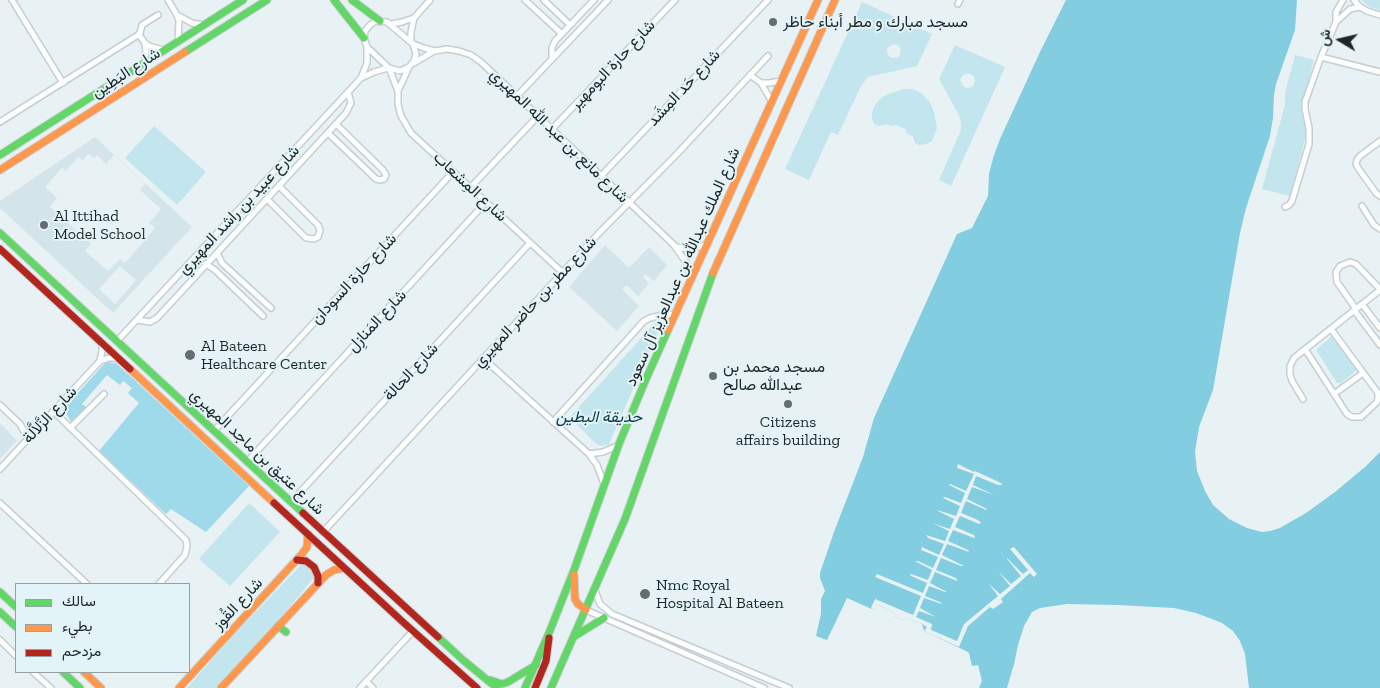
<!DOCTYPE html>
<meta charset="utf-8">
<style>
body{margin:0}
#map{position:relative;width:1380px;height:688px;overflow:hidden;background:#e8f1f4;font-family:"Zilla Slab",Vazirmatn,serif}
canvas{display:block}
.legend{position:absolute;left:15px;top:583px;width:175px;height:90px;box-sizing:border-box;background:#e3f4f9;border:1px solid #95a2a5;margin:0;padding:6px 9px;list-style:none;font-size:15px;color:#1f2627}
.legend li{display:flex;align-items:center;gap:10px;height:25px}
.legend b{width:25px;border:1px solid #95a2a5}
.north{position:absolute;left:1315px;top:15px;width:50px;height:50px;-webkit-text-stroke:4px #e3f4f9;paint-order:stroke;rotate:279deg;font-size:14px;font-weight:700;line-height:20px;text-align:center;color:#1f2627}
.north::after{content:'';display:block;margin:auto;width:18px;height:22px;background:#1f2627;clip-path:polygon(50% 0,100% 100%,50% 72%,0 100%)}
</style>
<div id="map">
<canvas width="1380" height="688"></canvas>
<ul class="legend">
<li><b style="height:6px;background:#63d668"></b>سالك</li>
<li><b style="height:6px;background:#ff974d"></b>بطيء</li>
<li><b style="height:6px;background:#b3261e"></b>مزدحم</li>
</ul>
<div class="north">ش</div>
</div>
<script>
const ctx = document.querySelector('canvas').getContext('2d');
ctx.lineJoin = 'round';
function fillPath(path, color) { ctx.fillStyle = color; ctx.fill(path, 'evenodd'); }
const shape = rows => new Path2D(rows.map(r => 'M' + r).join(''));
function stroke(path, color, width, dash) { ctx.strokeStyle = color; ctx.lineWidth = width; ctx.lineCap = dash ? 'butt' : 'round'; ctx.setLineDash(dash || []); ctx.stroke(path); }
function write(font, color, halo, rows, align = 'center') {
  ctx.font = font + ' "Zilla Slab",Vazirmatn,serif'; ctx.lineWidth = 4; ctx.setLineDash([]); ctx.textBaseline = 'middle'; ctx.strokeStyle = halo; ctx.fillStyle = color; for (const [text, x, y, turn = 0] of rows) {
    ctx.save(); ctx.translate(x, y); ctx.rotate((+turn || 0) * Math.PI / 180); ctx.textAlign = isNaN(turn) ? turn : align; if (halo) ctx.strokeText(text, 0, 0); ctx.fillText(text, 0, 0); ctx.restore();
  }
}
fillPath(shape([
 [95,137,192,227,113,313,0,208,0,201],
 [88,154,94,158,97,155,106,164,114,155,145,184,140,190,161,209,149,223,155,228,125,263,120,259,108,271,85,251,91,244,50,207,57,198,45,187,62,168,66,171,78,157,83,160],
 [120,266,136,280,115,304,99,289],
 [605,245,629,268,649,247,667,265,654,281,645,274,643,277,649,283,638,296,627,285,622,289,639,306,617,331,569,287],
 [0,423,17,441,0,459]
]), '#d3e5ea');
fillPath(shape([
 [1361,0,1380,0,1380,10,1370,7],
 [862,2,932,34,917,66,868,77,861,86,838,135,831,132,809,180,785,169],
 [893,44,899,46,901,50,899,57,894,58,890,57,887,53,887,48],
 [955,45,1005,67,951,186,939,180,961,130,961,123,959,115,939,79],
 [968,73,974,76,975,81,973,86,968,88,964,87,960,81,962,76],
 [1295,55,1314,60,1302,107,1307,131,1290,196,1262,189,1285,105,1285,93],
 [904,89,912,89,921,93,929,101,934,112,937,128,932,141,926,144,919,145,915,143,913,136,907,134,905,129,896,125,892,126,886,124,879,126,874,124,872,118,872,112,875,105,880,99,886,95],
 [154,126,206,172,177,205,125,158],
 [663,320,609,444,601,446,595,443,570,417,653,325],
 [1333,335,1359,368,1341,383,1337,383,1316,350],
 [249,503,280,532,230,586,199,559],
 [308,564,315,576,265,637,216,688,187,688,230,639,301,565]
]), '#c2e5ee');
fillPath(shape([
 [106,362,116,363,249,486,206,532,171,509,166,514,99,451,139,403,128,393,132,388,123,381,120,385,107,375,82,404,86,407,72,423,65,412,67,405]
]), '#9edae9');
fillPath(shape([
 [1066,0,1297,0,1295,30,1276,84,1274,95,1273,118,1270,136,1246,208,1240,233,1213,390,1199,427,1195,452,1197,471,1205,491,1213,505,1229,519,1247,528,1262,532,1270,531,1280,528,1306,513,1335,492,1365,467,1380,452,1380,688,1249,688,1245,654,1240,641,1233,631,1222,623,1212,619,1196,613,1174,608,1118,605,1067,604,1040,608,1032,612,1024,626,1018,645,1014,664,1007,688,979,688,982,681,978,665,972,666,969,653,966,651,924,631,922,624,906,618,905,621,894,616,895,613,876,604,874,610,847,598,827,640,816,636,821,614,821,599,825,591,820,578,820,573,834,532,863,457,874,418,957,234,972,228,988,196,989,174,994,155,1000,139,1040,52]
]), '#82cddf');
fillPath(shape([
 [958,464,974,472,975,471,1001,483,1002,485,998,485,976,476,973,485,994,495,972,487,967,499,987,509,986,510,966,501,961,513,978,520,981,523,979,524,960,516,955,527,974,535,975,537,974,538,953,530,948,541,968,550,969,552,947,544,942,555,964,566,961,566,941,558,936,570,956,578,957,581,935,572,930,583,947,592,945,592,929,586,925,596,940,602,942,604,924,598,920,608,936,617,919,611,916,617,932,624,931,630,957,641,964,624,998,596,989,584,1000,594,1010,586,998,571,1011,584,1021,576,1007,559,1007,558,1023,574,1028,570,1010,549,1014,547,1037,574,1034,577,1030,573,1001,599,1003,602,993,609,990,607,968,626,959,647,924,631,927,627,922,624,906,618,905,621,894,616,895,613,876,604,874,610,871,608,875,599,913,615,921,596,875,577,877,574,923,593,927,583,911,576,910,574,911,574,928,580,932,570,915,561,918,561,933,568,938,557,921,550,922,547,939,555,944,544,928,538,926,535,945,541,949,531,932,523,950,529,954,519,938,511,937,510,956,516,960,506,945,499,943,497,945,497,961,503,965,493,949,485,950,484,966,491,974,474,957,468]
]), '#e8f1f4');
const street = shape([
 [12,0,63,83],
 [168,0,177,15,179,21,178,41],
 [525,0,562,34],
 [544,0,570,25],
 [1354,0,1360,7,1367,11,1380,15],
 [958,4,960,0],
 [177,15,192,23,203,25],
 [376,21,387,22,413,44,416,54,414,61,409,67,400,71,389,68,367,47,364,38,365,31,370,25,376,21],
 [1336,22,1336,12,1343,0],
 [391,24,402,22,414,18,430,0],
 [139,35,145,43,149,46,163,50],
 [411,41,411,32,414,18],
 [413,44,424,48,435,51,447,49,459,51,471,55,481,62,673,244,686,262,692,279],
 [1321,57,1380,72],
 [552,59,552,48,555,41,594,0],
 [145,62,146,53,145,43],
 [414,63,434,51],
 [389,68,398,91,398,104,401,116,411,133,562,272],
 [750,75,761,83,772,102],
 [361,78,374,72,388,68],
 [761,83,769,83,781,81],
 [398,91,408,69],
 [517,96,608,0],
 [0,122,138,35,140,33,142,25,158,15],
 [552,129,675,0],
 [328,133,376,179,380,180,384,179,386,175,383,170,336,124],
 [1380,141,1360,156,1357,160,1356,164,1358,168,1376,193,1380,196],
 [601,176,768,0],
 [470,188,538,116],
 [267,199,306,238,314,239,318,237,320,230,318,225,279,186],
 [1362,206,1374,225,1380,229],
 [1285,207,1289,205,1292,201,1309,144,1309,128,1305,109,1305,102,1321,57,1336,22,1350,9,1360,7],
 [675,246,681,248,692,249,708,244],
 [217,253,222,263,271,308],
 [206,264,215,270,263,316],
 [1362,304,1380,328],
 [1356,309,1337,282,1336,272,1340,266,1350,262,1356,264,1380,289],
 [1354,310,1380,345],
 [137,320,150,322,157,318,346,113,351,103,348,92],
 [117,341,361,78,367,63,367,47],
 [1305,349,1347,414,1352,417,1361,417,1377,402,1378,398,1378,393,1331,329],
 [483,358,589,454,597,465,604,484],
 [100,361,109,358,118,358],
 [1334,394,1363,373],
 [1303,399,1292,381,1290,374,1290,366,1294,358,1380,290],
 [0,405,20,424,28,439],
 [53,411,186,540,187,546,185,555,159,584],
 [553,422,644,321,650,318,658,316,676,314],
 [70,428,104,394],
 [214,431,453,172],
 [589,454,603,452,619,445],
 [247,462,486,202],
 [0,469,100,361,102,351,102,343],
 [291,502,530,243],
 [0,503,87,584],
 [323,532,600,232,676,155,768,56],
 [595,591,600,604,612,614,789,688],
 [586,610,764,688],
 [0,640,16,656],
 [33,672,51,688],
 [366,681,373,688],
 [360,688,413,631]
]);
const fast = shape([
 [334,0,364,38],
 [352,0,380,21],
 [185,52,267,0],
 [0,155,243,0],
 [0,233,303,513],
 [0,592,16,607],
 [0,612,16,627],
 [278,626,286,632],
 [575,636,604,618],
 [438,637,463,660,497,688],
 [63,672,80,688],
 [490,680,502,684,508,682,536,665],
 [525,688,549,633,574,570,619,444,646,379,668,330],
 [551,688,625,519,713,273]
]);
const slow = shape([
 [0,170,185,52],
 [713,273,835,0],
 [668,330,818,0],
 [130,369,274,503],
 [574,575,575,599,578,604,586,610],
 [84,672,101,688],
 [179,688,302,554,307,547,308,534],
 [221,688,326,575,334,570,344,568]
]);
const jam = shape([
 [0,249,130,369],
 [274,503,404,623,477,688],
 [303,513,438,637],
 [297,560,306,561,314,567,318,576,318,583],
 [535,688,546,661,549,638]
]);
stroke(street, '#c7ced1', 8);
stroke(fast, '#c7ced1', 9);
stroke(slow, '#c7ced1', 9);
stroke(jam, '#c7ced1', 9);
stroke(street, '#fcfdfd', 5);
stroke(fast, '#63d668', 7);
stroke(slow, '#ff974d', 7);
stroke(jam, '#b3261e', 7);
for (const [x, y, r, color] of [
 [773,22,5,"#656d6f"],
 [44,225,5,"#656d6f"],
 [190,355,6,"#656d6f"],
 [713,376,5,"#656d6f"],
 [788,404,5,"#656d6f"],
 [645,594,6,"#656d6f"]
]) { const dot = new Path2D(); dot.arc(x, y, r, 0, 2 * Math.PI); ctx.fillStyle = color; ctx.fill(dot); stroke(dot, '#e3f4f9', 2); }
write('16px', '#1f2627', '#e3f4f9', [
 ["مسجد مبارك و مطر أبناء حاظر",783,22],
 ["Al Ittihad",54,216],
 ["Model School",54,234],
 ["Al Bateen",201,346],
 ["Healthcare Center",201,364],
 ["مسجد محمد بن",723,367],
 ["عبدالله صالح",723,385],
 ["Citizens",788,422,"center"],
 ["affairs building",788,440,"center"],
 ["Nmc Royal",656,585],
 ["Hospital Al Bateen",656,603]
], 'left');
write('16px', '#1f2627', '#e3f4f9', [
 ["شارع حارة البومهير",613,65,-47],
 ["شارع البَطِين",126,73,-33],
 ["شارع حَد المِشَد",684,88,-47],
 ["شارع مانع بن عبد الله المهيري",559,136,44],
 ["شارع المِشعاب",470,187,43],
 ["شارع عبيد بن راشد المهيري",239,210,-47],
 ["شارع الملك عبدالله بن عبدالعزيز آل سعود",683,267,-66],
 ["شارع حارة السودان",354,279,-47],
 ["شارع مطر بن حاضر المهيري",535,302,-47],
 ["شارع المَنازِل",377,321,-47],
 ["شارع الحالة",411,372,-47],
 ["شارع الزَّلاَّلة",50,415,-47],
 ["شارع عتيق بن ماجد المهيري",257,452,43],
 ["شارع القُوز",238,604,-47]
]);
write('italic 16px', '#0a3b45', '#e3f4f9', [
 ["حديقة البطين",599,417]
]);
</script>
